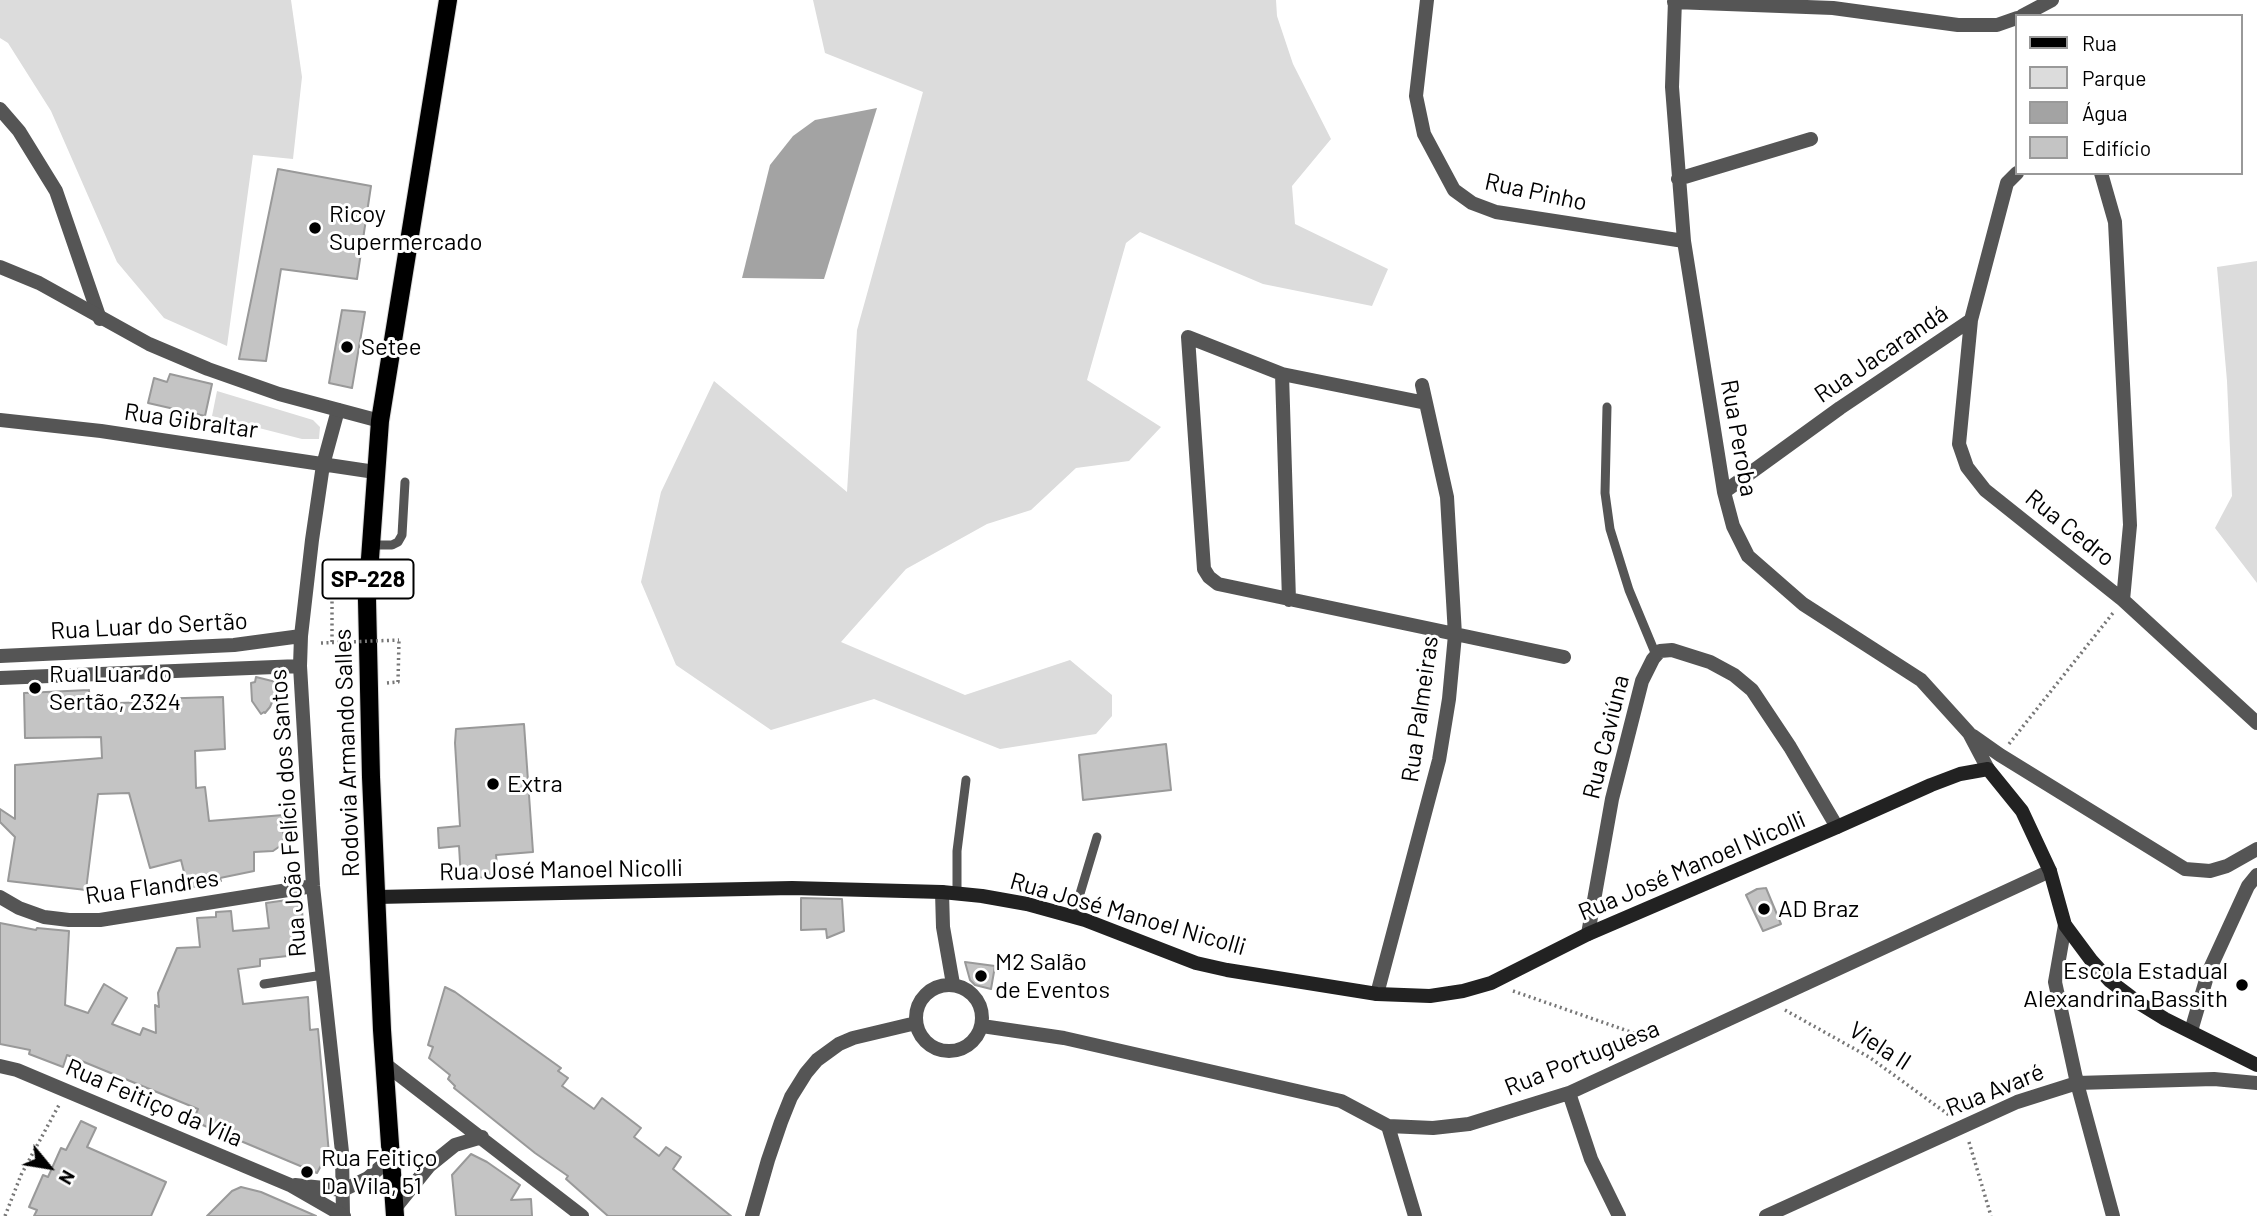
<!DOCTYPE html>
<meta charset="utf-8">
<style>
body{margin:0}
#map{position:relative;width:2257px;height:1216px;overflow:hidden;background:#fff;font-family:Barlow,sans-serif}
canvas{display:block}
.legend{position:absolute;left:2015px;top:14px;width:228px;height:161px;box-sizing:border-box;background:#fff;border:2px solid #999;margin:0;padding:9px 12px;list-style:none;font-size:21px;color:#000}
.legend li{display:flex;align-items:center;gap:14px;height:35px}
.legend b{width:35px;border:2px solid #999}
.north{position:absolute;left:14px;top:1132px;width:70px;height:70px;-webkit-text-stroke:5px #fff;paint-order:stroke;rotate:120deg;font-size:19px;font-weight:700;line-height:28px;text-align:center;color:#000}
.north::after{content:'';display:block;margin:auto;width:24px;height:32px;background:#000;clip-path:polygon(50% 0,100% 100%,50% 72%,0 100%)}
</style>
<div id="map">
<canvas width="2257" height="1216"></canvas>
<ul class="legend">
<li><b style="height:9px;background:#000"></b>Rua</li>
<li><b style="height:19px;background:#dcdcdc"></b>Parque</li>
<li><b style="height:19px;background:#a3a3a3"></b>Água</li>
<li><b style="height:19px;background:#c4c4c4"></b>Edifício</li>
</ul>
<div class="north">N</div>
</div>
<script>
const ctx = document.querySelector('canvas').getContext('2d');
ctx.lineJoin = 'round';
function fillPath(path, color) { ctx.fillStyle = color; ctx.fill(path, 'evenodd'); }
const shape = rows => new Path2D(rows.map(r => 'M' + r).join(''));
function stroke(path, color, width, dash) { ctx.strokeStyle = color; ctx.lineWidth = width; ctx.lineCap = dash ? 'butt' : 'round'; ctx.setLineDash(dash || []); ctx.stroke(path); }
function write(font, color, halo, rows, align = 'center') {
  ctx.font = font + ' Barlow,sans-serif'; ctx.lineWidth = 6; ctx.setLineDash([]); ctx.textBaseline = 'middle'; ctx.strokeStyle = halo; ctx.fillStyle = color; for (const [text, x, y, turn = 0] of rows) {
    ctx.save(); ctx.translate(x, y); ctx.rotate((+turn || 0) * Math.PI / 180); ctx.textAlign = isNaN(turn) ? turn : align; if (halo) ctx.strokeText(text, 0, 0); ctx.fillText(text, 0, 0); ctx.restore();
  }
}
fillPath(shape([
 [0,0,291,0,302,77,293,159,253,155,227,346,164,318,117,262,51,111,8,43,0,38],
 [813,0,1276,0,1277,16,1293,64,1331,139,1292,186,1295,224,1388,269,1372,306,1263,284,1140,232,1126,243,1087,380,1161,427,1129,461,1076,468,1031,510,987,524,906,569,841,642,965,695,1070,660,1112,695,1112,716,1096,734,1000,749,874,699,771,730,676,665,641,582,661,492,714,381,847,492,857,330,923,92,825,53],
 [2257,261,2257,583,2215,528,2232,496,2227,381,2217,267],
 [217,391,313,420,320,427,319,439,302,439,212,416]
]), '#dcdcdc');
fillPath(shape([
 [877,108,824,279,742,278,770,165,793,136,815,120]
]), '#a3a3a3');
const building = shape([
 [278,169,371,186,357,279,281,269,266,361,239,359,278,169],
 [342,310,365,312,352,388,329,383,342,310],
 [170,374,212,384,205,416,148,403,154,378,167,382,170,374],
 [256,677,280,683,270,707,265,713,264,712,261,714,252,701,251,683,255,682,256,677],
 [89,690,90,704,147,702,146,699,223,697,225,749,195,751,196,788,205,787,209,821,296,814,297,832,283,833,283,844,273,851,254,852,254,871,220,878,221,881,188,888,181,860,150,868,129,793,98,794,86,890,8,881,15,837,0,822,0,809,15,819,15,765,102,758,101,737,25,738,24,693,89,690],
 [524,724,533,852,496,855,498,876,461,879,459,846,439,848,438,828,460,826,455,743,456,729,524,724],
 [1166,744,1171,790,1083,800,1079,755,1166,744],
 [1766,888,1781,924,1763,931,1746,895,1757,889,1766,888],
 [301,898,304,935,296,936,297,955,260,959,260,966,238,969,243,1004,308,997,310,1030,318,1029,329,1154,325,1158,317,1173,193,1121,198,1109,67,1055,63,1067,29,1054,30,1050,0,1044,0,923,36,930,37,928,69,931,65,1005,88,1013,104,984,127,998,112,1024,140,1035,143,1028,156,1033,155,1005,159,1007,158,993,177,948,200,947,197,918,216,917,216,912,231,911,233,931,269,928,266,903,301,898],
 [801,898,842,899,844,931,827,938,826,929,801,930,801,898],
 [965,962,995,966,991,989,975,985,970,980,965,962],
 [445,987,455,992,561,1068,558,1071,568,1078,562,1086,594,1109,602,1098,641,1128,634,1137,659,1156,666,1147,681,1157,673,1169,731,1216,608,1216,566,1179,568,1176,535,1153,454,1088,455,1086,448,1079,450,1075,429,1058,433,1047,428,1045,445,987],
 [81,1121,96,1128,87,1147,166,1182,151,1216,34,1216,37,1210,29,1207,43,1175,48,1177,61,1148,66,1150,81,1121],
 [471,1154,487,1162,520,1185,511,1200,531,1199,532,1216,456,1216,452,1175,471,1154],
 [241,1187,261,1192,316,1216,207,1216,232,1191,241,1187]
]);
fillPath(building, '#c4c4c4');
stroke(building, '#999', 2);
const primary = shape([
 [395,1216,382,1030,371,777,367,600,380,421,448,0]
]);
stroke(primary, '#dbdbdb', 20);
stroke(shape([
 [332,642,332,591,351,590],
 [387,683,398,682,399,640],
 [2009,744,2113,613],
 [1513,991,1648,1038],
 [1785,1010,1869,1057,1949,1115],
 [1969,1142,1991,1216],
 [5,1216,21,1175,59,1105]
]), '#777', 3.5, [2, 3.5]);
stroke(shape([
 [1607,407,1605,493,1610,529,1629,590,1656,655],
 [370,545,392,545,398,542,402,535,405,482],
 [957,894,957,851,966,780],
 [1073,917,1097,837],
 [264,984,323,975]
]), '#555', 9);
stroke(shape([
 [1427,0,1416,96,1424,134,1454,190,1472,203,1496,212,1684,241],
 [1675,0,1672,87,1684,241,1724,492,1733,526,1748,556,1803,604,1921,680,1969,733,1988,769],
 [1674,2,1833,8,1958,25,1997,25,2017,18],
 [2022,16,2052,0],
 [0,109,19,131,56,191,100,319],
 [2101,173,2115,222,2130,525,2123,600],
 [1678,179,1811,139],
 [1971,320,1959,444,1967,467,1985,490,2123,600,2257,723],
 [1282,374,1289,600],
 [1426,403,1282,374,1188,337,1204,569,1209,577,1218,584,1564,657],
 [338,410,323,465,312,540,301,636,300,666,313,886,342,1152,343,1216],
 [0,420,101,431,375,472],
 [1724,492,1840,408,1971,320,2007,183,2017,173],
 [0,656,234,645,301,636],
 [0,678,300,666],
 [1973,736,2000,755,2185,869,2210,871,2227,866,2257,849],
 [942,892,943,927,953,984],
 [0,897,19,908,44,917,69,920,100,920,313,886],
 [2065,925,2055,982,2077,1083,2113,1216],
 [1588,934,1612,799,1642,681,1653,659,1660,651,1672,650,1710,662,1734,675,1752,690,1790,747,1837,827],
 '916 1018a33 33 0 1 1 66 0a33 33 0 1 1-66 0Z',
 [1377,994,1439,760,1449,699,1455,635,1447,497,1422,385],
 [982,1026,1064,1038,1341,1101,1388,1126,1433,1128,1469,1124,1569,1093,2050,871],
 [2191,1031,2208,973,2248,886,2257,875],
 [385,1064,582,1216],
 [1569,1093,1591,1159,1619,1216],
 [1388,1126,1415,1216],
 [395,1208,429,1166,455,1145,482,1137],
 [752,1216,768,1160,781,1122,791,1097,806,1073,817,1060,839,1044,853,1038,916,1023],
 [1766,1216,2017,1102,2077,1083,2214,1079,2257,1083]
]), '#555', 14);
stroke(shape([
 [0,267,39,283,149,344,208,369,279,394,380,421],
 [0,1066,17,1070,290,1185,344,1216],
 [295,1185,343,1190,368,1178,392,1157]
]), '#555', 14);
stroke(shape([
 [377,897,792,888,942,892,982,896,1027,904,1085,920,1196,963,1227,970,1377,994,1430,996,1463,991,1491,983,1588,934,1837,827,1931,785,1960,774,1988,769,2022,811,2050,871,2065,925,2091,960,2110,981,2139,1003,2165,1019,2257,1065]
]), '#222', 14);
stroke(primary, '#000', 18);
stroke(shape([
 [321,643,399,640]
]), '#777', 3.5, [2, 3.5]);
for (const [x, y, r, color] of [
 [315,228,7,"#000"],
 [347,347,7,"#000"],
 [35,688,7,"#000"],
 [493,784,7,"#000"],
 [1764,909,7,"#000"],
 [981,976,7,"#000"],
 [2242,985,7,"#000"],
 [307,1172,7,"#000"]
]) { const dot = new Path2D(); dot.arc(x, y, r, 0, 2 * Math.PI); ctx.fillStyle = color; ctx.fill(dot); stroke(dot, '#fff', 2.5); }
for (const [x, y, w] of [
 [368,579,91]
]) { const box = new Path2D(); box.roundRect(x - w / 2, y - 19.5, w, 39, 5); ctx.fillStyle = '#fff'; ctx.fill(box); stroke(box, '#000', 2); }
write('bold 23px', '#000', null, [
 ["SP-228",368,579]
]);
write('24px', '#000', '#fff', [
 ["Rua Pinho",1536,192,12],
 ["Rua Jacarandá",1881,354,-34],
 ["Rua Gibraltar",191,421,8],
 ["Rua Peroba",1739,438,80],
 ["Rua Cedro",2070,528,39],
 ["Rua Luar do Sertão",149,626,-3],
 ["Rua Palmeiras",1420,709,-82],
 ["Rua Caviúna",1606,737,-76],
 ["Rodovia Armando Salles",347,753,-92],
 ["Rua João Felício dos Santos",288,813,-94],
 ["Rua José Manoel Nicolli",1692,866,-23],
 ["Rua José Manoel Nicolli",561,870,-1],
 ["Rua Flandres",152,887,-8],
 ["Rua José Manoel Nicolli",1128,914,16],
 ["Viela II",1880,1046,33],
 ["Rua Portuguesa",1582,1058,-22],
 ["Rua Avaré",1995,1090,-22],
 ["Rua Feitiço da Vila",154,1103,23]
]);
write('24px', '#000', '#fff', [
 ["Ricoy",329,214],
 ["Supermercado",329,242],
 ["Setee",361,347],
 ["Rua Luar do",49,674],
 ["Sertão, 2324",49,702],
 ["Extra",507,784],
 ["AD Braz",1778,909],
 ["M2 Salão",995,962],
 ["de Eventos",995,990],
 ["Escola Estadual",2228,971,"right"],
 ["Alexandrina Bassith",2228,999,"right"],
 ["Rua Feitiço",321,1158],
 ["Da Vila, 51",321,1186]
], 'left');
</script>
